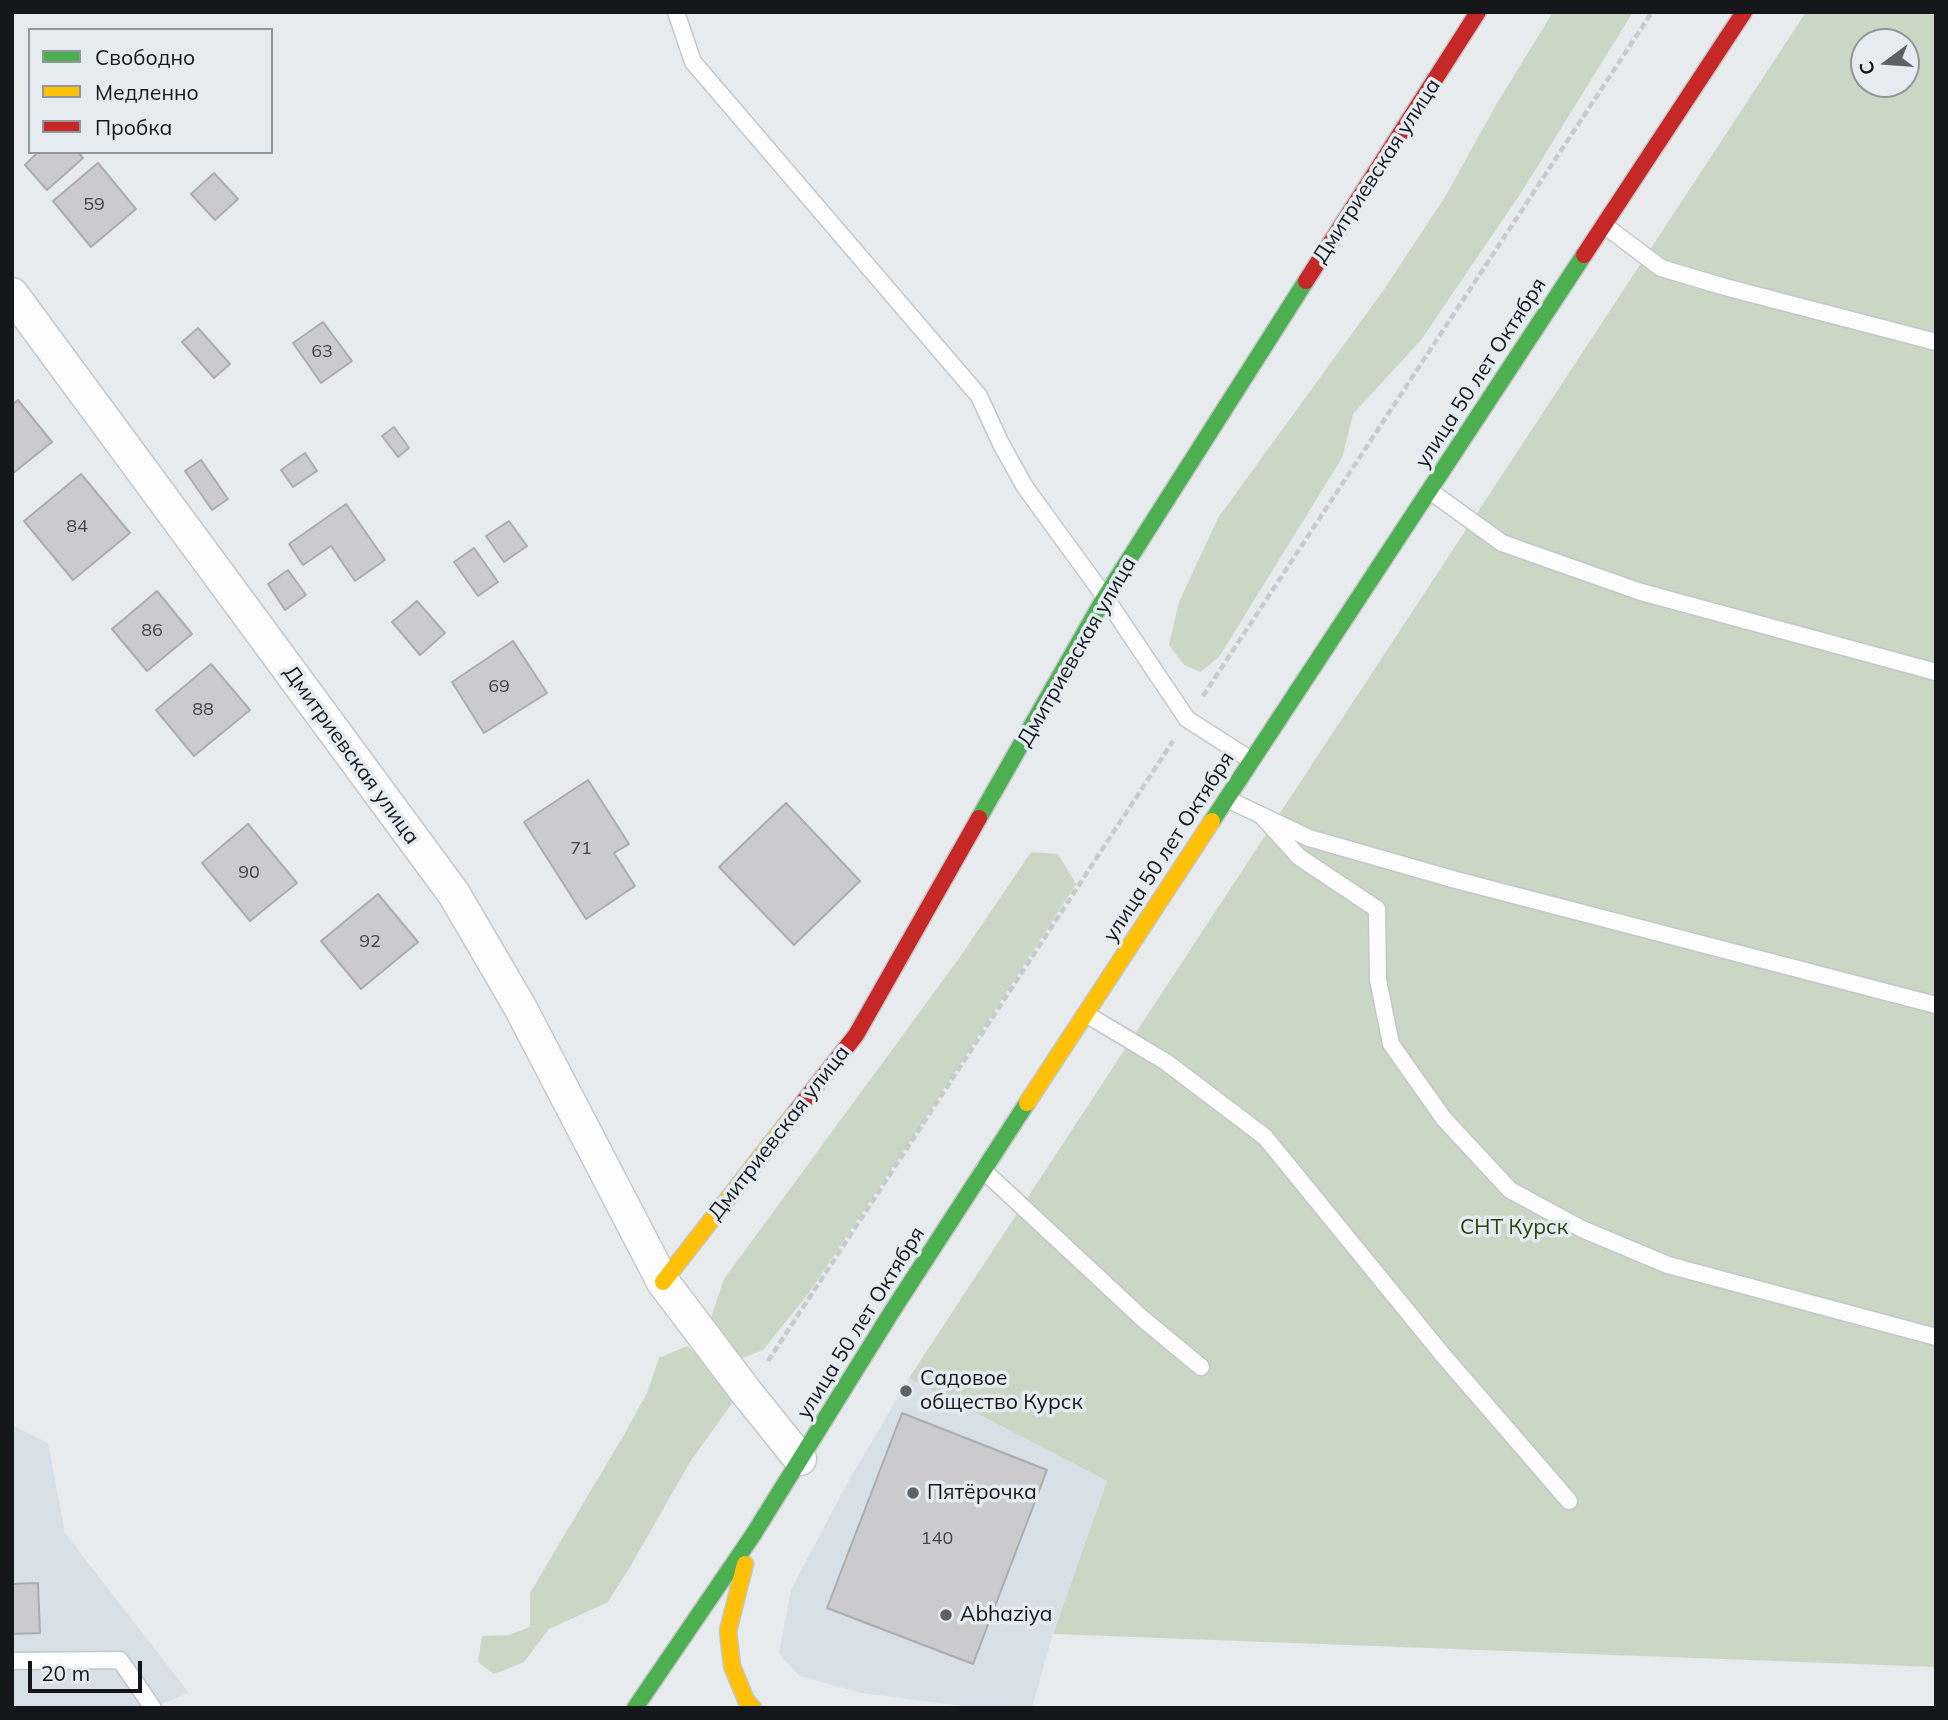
<!DOCTYPE html>
<meta charset="utf-8">
<style>
body{margin:0}
#map{position:relative;width:1948px;height:1720px;overflow:hidden;background:#e8ebee;font-family:Mulish,sans-serif}
canvas{display:block}
.frame{position:absolute;inset:0;border:14px solid #141619;pointer-events:none}
.legend{position:absolute;left:28px;top:28px;width:245px;height:126px;box-sizing:border-box;background:#e4ecf2;border:2px solid #91969b;margin:0;padding:9px 12px;list-style:none;font-size:21px;color:#141619}
.legend li{display:flex;align-items:center;gap:14px;height:35px}
.legend b{width:35px;border:2px solid #91969b}
.north{position:absolute;left:1850px;top:28px;width:70px;height:70px;box-sizing:border-box;background:#e4ecf2;border:2px solid #91969b;border-radius:50%;rotate:254deg;font-size:19px;font-weight:700;line-height:28px;text-align:center;color:#141619}
.north::after{content:'';display:block;margin:auto;width:24px;height:32px;background:#5e6164;clip-path:polygon(50% 0,100% 100%,50% 72%,0 100%)}
.scale{position:absolute;left:28px;top:1661px;width:114px;height:32px;box-sizing:border-box;border:4px solid #141619;border-top:0;padding-left:9px;font-size:21px;line-height:24px;white-space:nowrap;color:#141619;-webkit-text-stroke:5px #e4ecf2;paint-order:stroke}
</style>
<div id="map">
<canvas width="1948" height="1720"></canvas>
<div class="frame"></div>
<ul class="legend">
<li><b style="height:9px;background:#4caf50"></b>Свободно</li>
<li><b style="height:9px;background:#ffc107"></b>Медленно</li>
<li><b style="height:9px;background:#c62828"></b>Пробка</li>
</ul>
<div class="north">С</div>
<div class="scale">20 m</div>
</div>
<script>
const ctx = document.querySelector('canvas').getContext('2d');
ctx.lineJoin = 'round';
function fillPath(path, color) { ctx.fillStyle = color; ctx.fill(path, 'evenodd'); }
const shape = rows => new Path2D(rows.map(r => 'M' + r).join(''));
function stroke(path, color, width, dash) { ctx.strokeStyle = color; ctx.lineWidth = width; ctx.lineCap = dash ? 'butt' : 'round'; ctx.setLineDash(dash || []); ctx.stroke(path); }
function write(font, color, halo, rows, align = 'center') {
  ctx.font = font + ' Mulish,sans-serif'; ctx.lineWidth = 7; ctx.setLineDash([]); ctx.textBaseline = 'middle'; ctx.strokeStyle = halo; ctx.fillStyle = color; for (const [text, x, y, turn = 0] of rows) {
    ctx.save(); ctx.translate(x, y); ctx.rotate((+turn || 0) * Math.PI / 180); ctx.textAlign = isNaN(turn) ? turn : align; if (halo) ctx.strokeText(text, 0, 0); ctx.fillText(text, 0, 0); ctx.restore();
  }
}
fillPath(shape([
 [909,1378,1107,1481,1053,1633,1032,1708,978,1708,862,1693,799,1676,779,1653,791,1590,844,1489],
 [12,1425,48,1443,65,1533,189,1693,150,1708,12,1708]
]), '#d7e0e7');
fillPath(shape([
 [1553,12,1633,12,1521,193,1421,340,1353,414,1342,458,1219,657,1200,672,1184,665,1169,645,1179,602,1218,518,1385,288,1445,197,1496,105],
 [1806,12,1936,12,1936,1667,1053,1634,1107,1481,909,1378],
 [1864,42,1906,42,1906,84,1864,84],
 [1031,852,1058,854,1076,884,923,1122,808,1294,763,1350,740,1359,710,1320,724,1279,960,957],
 [687,1346,716,1372,733,1402,690,1462,630,1567,608,1602,549,1629,524,1662,494,1674,478,1662,482,1636,509,1635,530,1627,530,1593,625,1433,647,1393,659,1358]
]), '#cad7c5');
const building = shape([
 [38,152,78,152,83,158,47,190,25,165,38,152],
 [98,163,136,209,91,247,53,201,98,163],
 [214,173,238,199,215,220,191,194,214,173],
 [323,322,352,361,321,383,293,343,323,322],
 [198,328,230,364,214,378,182,342,198,328],
 [18,400,52,442,12,474,12,405,18,400],
 [394,427,409,448,398,457,382,436,394,427],
 [305,453,317,471,293,487,281,470,305,453],
 [201,460,228,499,212,510,185,471,201,460],
 [81,474,130,533,73,580,24,521,81,474],
 [346,504,385,560,355,581,331,546,303,565,289,544,346,504],
 [509,521,527,546,504,562,486,536,509,521],
 [474,548,498,582,478,596,454,562,474,548],
 [288,570,306,595,285,610,268,584,288,570],
 [157,591,192,634,147,671,112,629,157,591],
 [417,601,445,633,420,655,392,622,417,601],
 [513,641,547,693,484,733,452,682,513,641],
 [211,664,250,710,194,756,156,710,211,664],
 [588,780,629,844,614,853,635,886,586,919,524,822,588,780],
 [786,803,860,881,794,945,719,867,786,803],
 [248,824,297,883,250,921,202,863,248,824],
 [378,894,418,942,361,989,321,941,378,894],
 [902,1413,1047,1470,973,1664,827,1608,902,1413],
 [38,1583,40,1633,12,1634,12,1584,38,1583]
]);
fillPath(building, '#cbcbcd');
stroke(building, '#acacae', 2);
const lane = shape([
 [676,12,693,62,979,396,1001,444,1025,487,1105,597,1187,719,1251,760],
 [1604,225,1661,268,1725,287,1936,342],
 [1430,491,1502,543,1641,592,1936,672],
 [1227,799,1309,838,1456,880,1936,1005],
 [1261,815,1299,857,1377,909,1378,980,1391,1044,1444,1119,1510,1190,1582,1229,1668,1265,1936,1337],
 [1086,1014,1166,1062,1265,1137,1442,1354,1569,1501],
 [983,1170,1143,1319,1201,1367],
 [12,1661,120,1660,153,1708]
]);
const street = shape([
 [12,294,454,894,520,1007,663,1282,747,1393,800,1459]
]);
const fast = shape([
 [979,818,1105,597,1306,281],
 [1212,821,1584,255],
 [635,1708,753,1535,891,1313,1027,1103]
]);
const slow = shape([
 [1027,1103,1212,821],
 [663,1282,794,1114],
 [745,1564,728,1631,732,1666,746,1700,753,1708]
]);
const jam = shape([
 [1584,255,1744,12],
 [1306,281,1478,12],
 [794,1114,856,1035,979,818]
]);
stroke(lane, '#c4c6c8', 19);
stroke(street, '#c4c6c8', 35);
stroke(fast, '#c4c6c8', 19);
stroke(slow, '#c4c6c8', 19);
stroke(jam, '#c4c6c8', 19);
stroke(shape([
 [1203,696,1652,12],
 [768,1361,1173,741]
]), '#c8cacb', 4.5, [7, 3.5]);
stroke(lane, '#fcfcfc', 16);
stroke(street, '#fcfcfc', 32);
stroke(fast, '#4caf50', 16);
stroke(slow, '#ffc107', 16);
stroke(jam, '#c62828', 16);
for (const [x, y, r, color] of [
 [906,1391,7,"#5e6164"],
 [913,1493,7,"#5e6164"],
 [946,1615,7,"#5e6164"]
]) { const dot = new Path2D(); dot.arc(x, y, r, 0, 2 * Math.PI); ctx.fillStyle = color; ctx.fill(dot); stroke(dot, '#e4ecf2', 2.5); }
write('18px', '#424346', null, [
 ["59",94,205],
 ["63",322,352],
 ["84",77,527],
 ["86",152,631],
 ["69",499,687],
 ["88",203,710],
 ["71",581,849],
 ["90",249,873],
 ["92",370,942],
 ["140",937,1539]
]);
write('21px', '#141619', '#e4ecf2', [
 ["Дмитриевская улица",1377,171,-57],
 ["улица 50 лет Октября",1481,373,-57],
 ["Дмитриевская улица",1077,652,-60],
 ["Дмитриевская улица",351,755,54],
 ["улица 50 лет Октября",1169,847,-57],
 ["Дмитриевская улица",779,1133,-52],
 ["улица 50 лет Октября",861,1323,-58]
]);
write('21px', '#264407', '#e4ecf2', [
 ["СНТ Курск",1514,1228]
]);
write('21px', '#141619', '#e4ecf2', [
 ["Садовое",920,1379],
 ["общество Курск",920,1403],
 ["Пятёрочка",927,1493],
 ["Abhaziya",960,1615]
], 'left');
</script>
